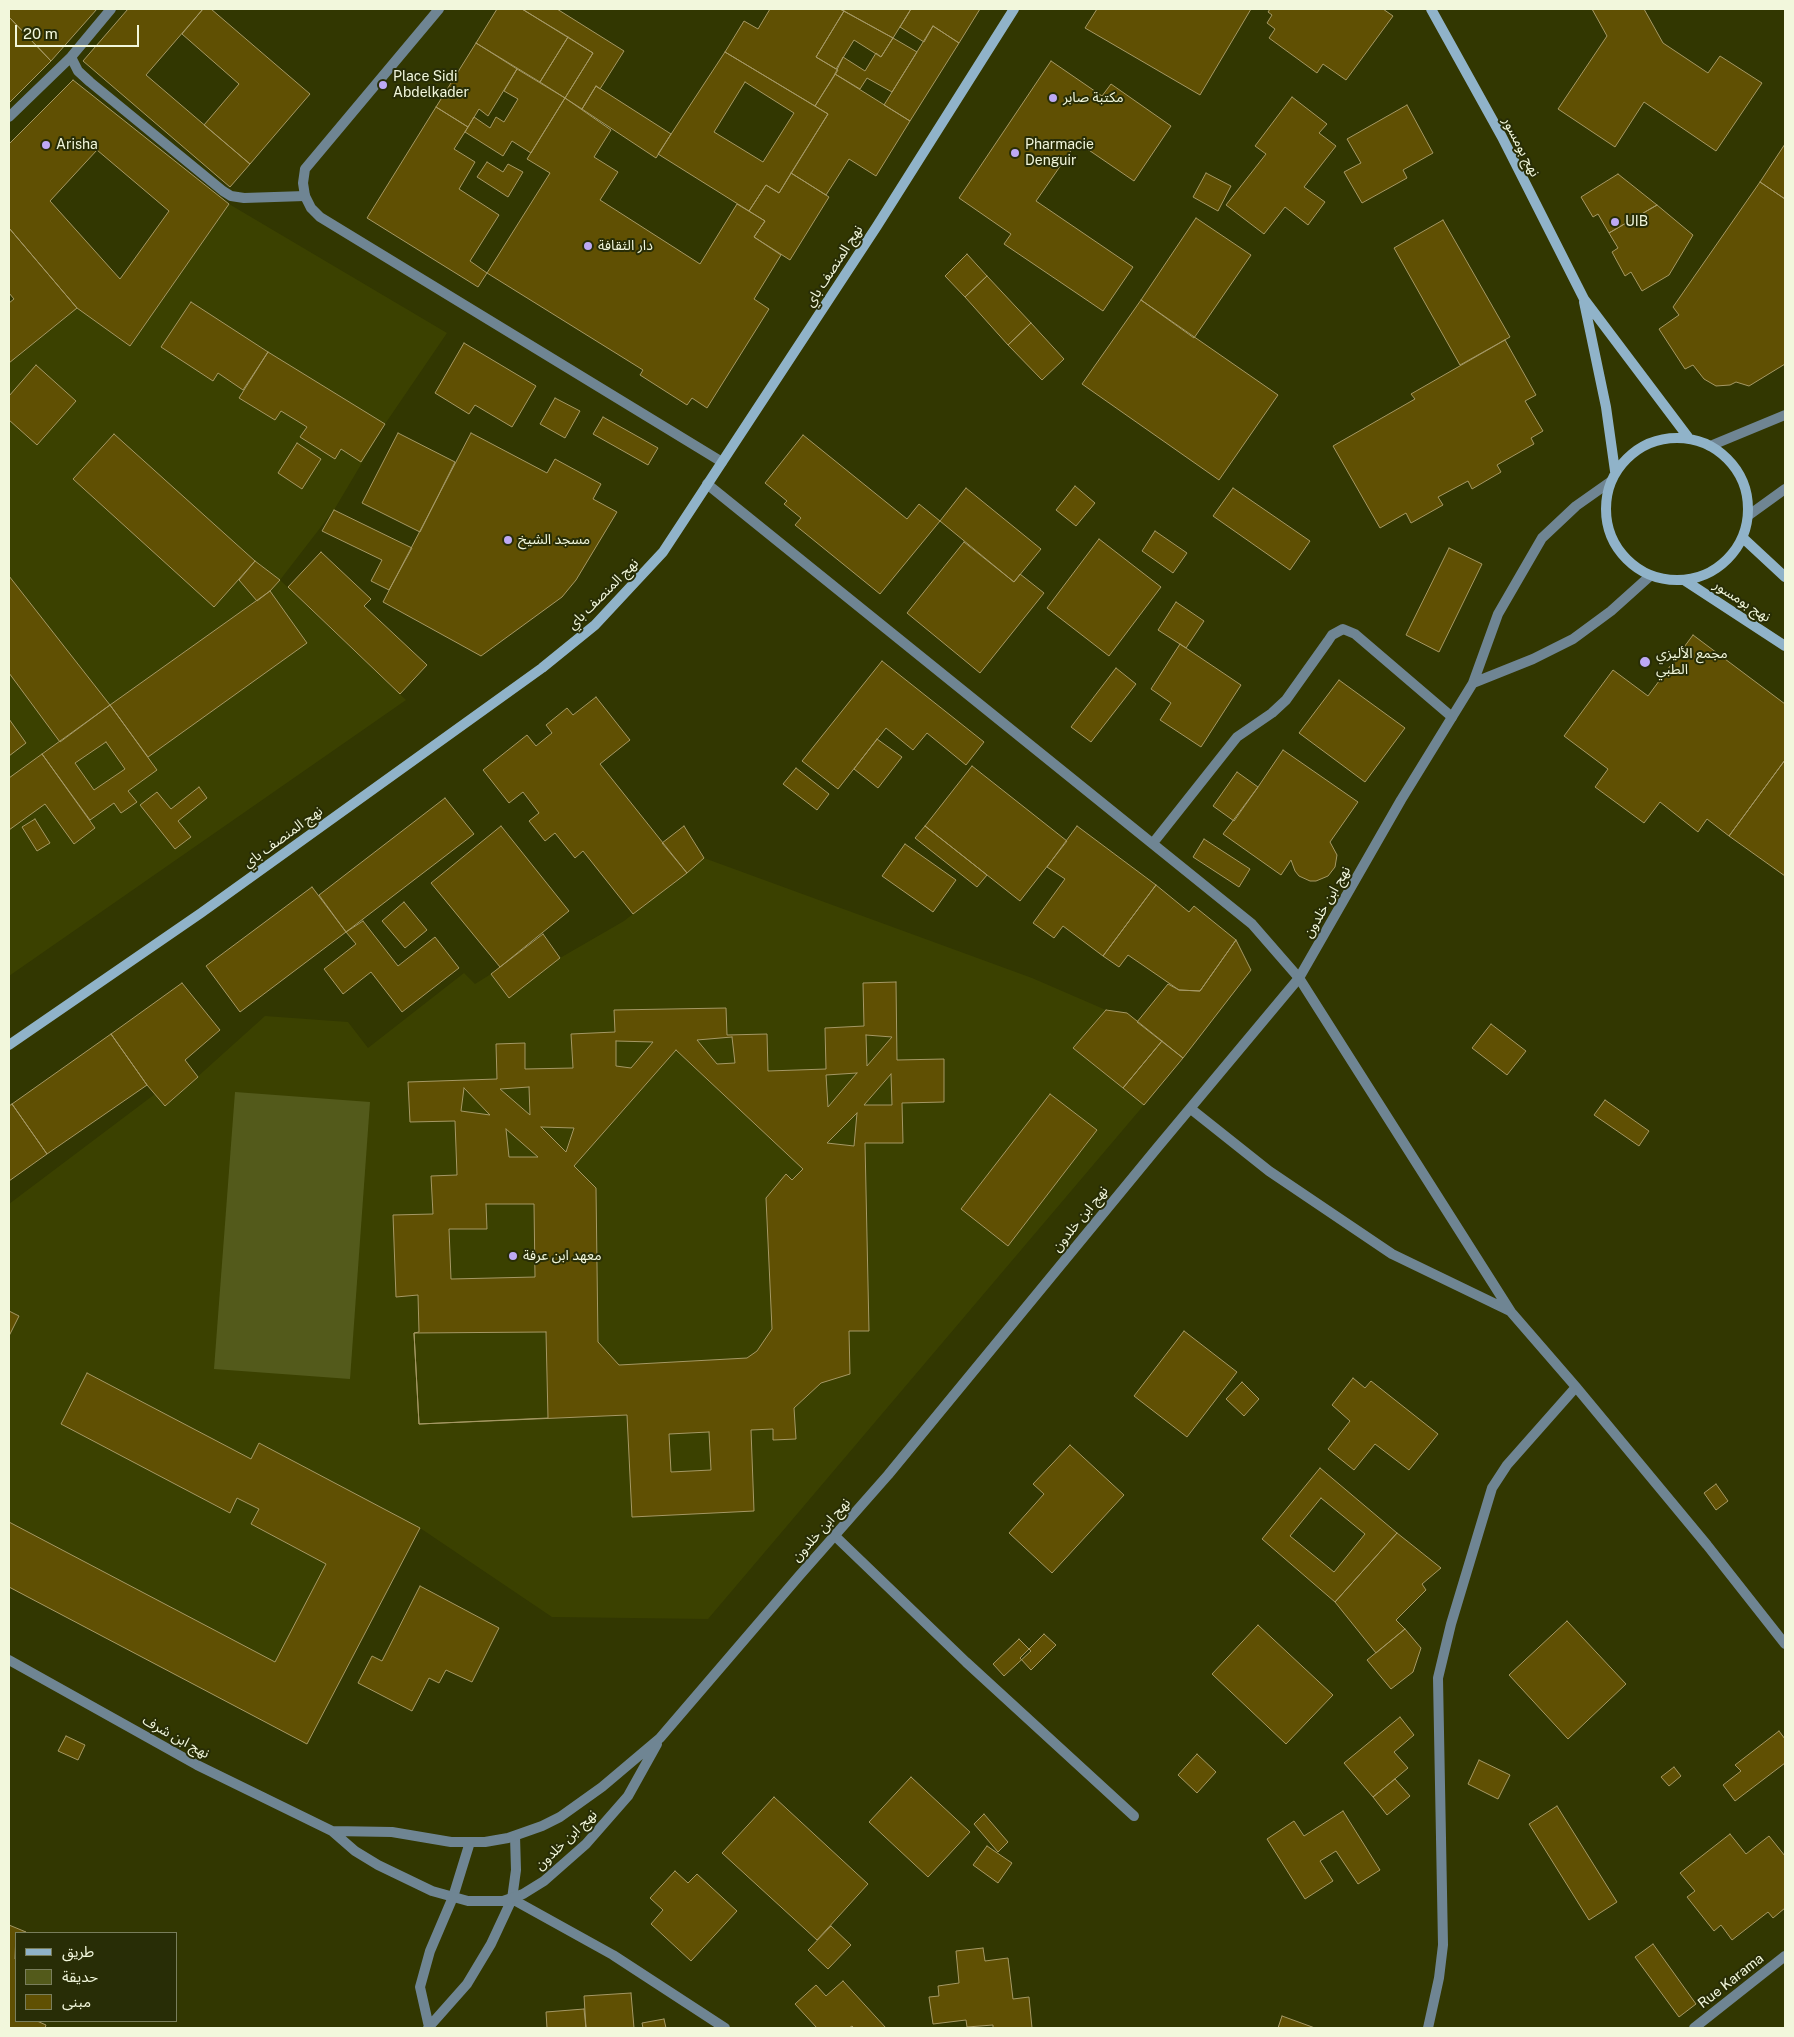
<!DOCTYPE html>
<meta charset="utf-8">
<style>
body{margin:0}
#map{position:relative;width:1794px;height:2037px;overflow:hidden;background:#323701;font-family:"Public Sans","Noto Sans Arabic",sans-serif}
canvas{display:block}
.frame{position:absolute;inset:0;border:10px solid #f2f7dc;pointer-events:none}
.legend{position:absolute;left:15px;top:1932px;width:162px;height:90px;box-sizing:border-box;background:#282d06;border:1px solid #797e5c;margin:0;padding:6px 9px;list-style:none;font-size:15px;color:#f2f7dc}
.legend li{display:flex;align-items:center;gap:10px;height:25px}
.legend b{width:25px;border:1px solid #797e5c}
.scale{position:absolute;left:15px;top:25px;width:124px;height:22px;box-sizing:border-box;border:2px solid #f2f7dc;border-top:0;padding-left:6px;font-size:15px;line-height:18px;white-space:nowrap;color:#f2f7dc;-webkit-text-stroke:4px #282d06;paint-order:stroke}
</style>
<div id="map">
<canvas width="1794" height="2037"></canvas>
<div class="frame"></div>
<ul class="legend">
<li><b style="height:6px;background:#90b3c9"></b>طريق</li>
<li><b style="height:14px;background:#535a1b"></b>حديقة</li>
<li><b style="height:14px;background:#605003"></b>مبنى</li>
</ul>
<div class="scale">20 m</div>
</div>
<script>
const ctx = document.querySelector('canvas').getContext('2d');
ctx.lineJoin = 'round';
function fillPath(path, color) { ctx.fillStyle = color; ctx.fill(path, 'evenodd'); }
const shape = rows => new Path2D(rows.map(r => 'M' + r).join(''));
function stroke(path, color, width, dash) { ctx.strokeStyle = color; ctx.lineWidth = width; ctx.lineCap = dash ? 'butt' : 'round'; ctx.setLineDash(dash || []); ctx.stroke(path); }
function write(font, color, halo, rows, align = 'center') {
  ctx.font = font + ' "Public Sans","Noto Sans Arabic",sans-serif'; ctx.lineWidth = 4; ctx.setLineDash([]); ctx.textBaseline = 'middle'; ctx.strokeStyle = halo; ctx.fillStyle = color; for (const [text, x, y, turn = 0] of rows) {
    ctx.save(); ctx.translate(x, y); ctx.rotate((+turn || 0) * Math.PI / 180); ctx.textAlign = isNaN(turn) ? turn : align; if (halo) ctx.strokeText(text, 0, 0); ctx.fillText(text, 0, 0); ctx.restore();
  }
}
fillPath(shape([
 [229,204,447,333,385,424,334,510,280,580,406,700,9,976,9,363,77,308,130,346],
 [704,858,1032,978,1106,1010,1073,1048,1144,1105,708,1619,552,1617,420,1528,307,1744,9,1587,9,1204,155,1094,165,1106,265,1016,348,1022,368,1048,464,973,475,984,491,974,508,997,560,958,624,921]
]), '#3b4100');
fillPath(shape([
 [235,1092,370,1102,350,1379,214,1369]
]), '#535a1b');
const building = shape([
 [9,9,97,9,51,61,9,17,9,9],
 [128,9,203,9,146,75,250,164,230,187,83,61,128,9],
 [203,9,211,9,310,94,250,164,204,125,239,84,182,34,203,9],
 [497,9,522,9,568,37,540,82,476,43,497,9],
 [522,9,557,9,624,51,600,89,596,86,582,109,565,98,593,53,522,9],
 [770,9,840,9,844,11,816,57,838,70,815,106,725,52,744,21,758,29,770,9],
 [840,9,911,9,893,38,840,9],
 [911,9,980,9,959,43,933,26,924,42,900,27,911,9],
 [1097,9,1251,9,1200,95,1085,28,1097,9],
 [1270,9,1383,9,1393,16,1346,80,1323,64,1317,73,1269,38,1275,29,1267,23,1272,15,1268,12,1270,9],
 [1592,9,1644,9,1663,43,1708,73,1720,56,1762,83,1716,151,1644,102,1615,147,1558,109,1607,36,1592,9],
 [844,11,893,38,881,57,854,40,836,69,816,57,844,11],
 [9,17,51,61,9,103,9,17],
 [933,26,959,43,910,121,884,105,933,26],
 [568,37,593,53,565,98,540,82,568,37],
 [893,38,917,52,892,92,867,78,860,89,835,74,843,57,865,71,876,53,881,57,893,38],
 [476,43,517,69,488,116,479,109,468,127,436,107,476,43],
 [725,52,828,114,779,193,766,185,749,211,658,154,725,52],
 [745,82,794,113,763,162,714,132,745,82],
 [1051,61,1102,96,1111,84,1171,126,1134,181,1077,142,1036,201,1133,267,1103,311,1004,244,1011,234,959,198,1051,61],
 [517,69,565,98,531,153,512,141,503,156,465,132,474,117,490,128,496,117,504,122,518,99,504,91,517,69],
 [835,74,910,121,876,176,849,159,826,195,791,173,828,114,815,106,835,74],
 [73,80,229,204,130,346,77,308,9,228,9,144,73,80],
 [97,150,169,211,120,279,50,201,97,150],
 [596,86,671,134,656,158,582,109,596,86],
 [1292,97,1327,124,1319,133,1336,146,1304,187,1325,202,1308,225,1285,207,1264,234,1226,205,1266,154,1255,146,1292,97],
 [565,98,611,130,594,157,618,172,600,200,700,264,737,204,765,221,754,237,781,255,754,299,769,309,707,408,692,398,687,405,640,375,643,370,487,273,550,173,527,159,565,98],
 [1407,105,1433,153,1403,170,1407,178,1362,203,1344,172,1361,163,1347,139,1407,105],
 [436,107,468,127,454,149,475,162,459,189,499,215,470,261,487,273,478,287,367,218,436,107],
 [1785,144,1785,199,1760,182,1785,144],
 [487,162,503,172,508,164,523,172,508,197,477,177,487,162],
 [791,173,829,197,790,260,754,237,765,221,749,211,766,185,779,193,791,173],
 [1206,173,1231,186,1218,211,1193,197,1206,173],
 [1618,174,1657,205,1609,233,1598,214,1593,217,1581,197,1618,174],
 [1760,182,1785,199,1785,364,1749,386,1736,382,1730,385,1716,386,1704,379,1693,365,1685,369,1659,329,1679,315,1673,307,1760,182],
 [1657,205,1693,235,1669,275,1642,291,1631,272,1625,276,1612,252,1618,248,1609,233,1657,205],
 [1196,218,1251,255,1194,338,1141,300,1196,218],
 [1443,220,1510,337,1460,365,1394,248,1443,220],
 [9,228,77,308,9,363,9,303,14,299,9,293,9,228],
 [967,254,987,276,965,297,945,276,967,254],
 [987,276,1031,323,1008,345,965,297,987,276],
 [1141,300,1278,395,1219,480,1082,384,1141,300],
 [191,302,268,352,243,390,218,373,213,381,161,347,191,302],
 [1031,323,1064,359,1042,380,1008,345,1031,323],
 [1505,340,1536,395,1525,401,1543,431,1531,438,1534,444,1497,465,1501,472,1472,489,1468,481,1438,497,1443,505,1411,523,1406,513,1380,528,1333,446,1415,399,1411,394,1505,340],
 [464,343,536,386,512,427,475,405,469,414,435,393,464,343],
 [268,352,385,424,361,462,341,449,335,459,300,437,307,427,281,411,275,420,239,398,268,352],
 [36,365,76,401,37,445,9,420,9,396,36,365],
 [555,398,580,411,565,438,540,424,555,398],
 [603,417,658,448,648,465,593,434,603,417],
 [398,433,455,462,420,532,362,503,398,433],
 [471,433,547,473,555,459,601,484,593,499,617,512,576,580,562,597,481,656,383,602,471,433],
 [114,434,255,561,214,607,73,479,114,434],
 [803,435,907,519,919,504,940,521,880,594,795,525,801,518,784,504,787,501,765,483,803,435],
 [297,443,321,459,302,489,278,473,297,443],
 [1075,486,1095,503,1076,526,1056,510,1075,486],
 [966,488,1041,549,1014,582,940,521,966,488],
 [1233,488,1310,541,1290,570,1213,516,1233,488],
 [334,510,412,548,389,590,371,581,382,560,322,531,334,510],
 [1155,531,1187,553,1173,573,1142,551,1155,531],
 [1099,539,1161,587,1109,656,1047,608,1099,539],
 [964,542,1014,582,1020,574,1044,593,980,673,907,613,964,542],
 [1449,548,1482,564,1439,652,1406,635,1449,548],
 [321,552,371,599,364,606,427,665,400,694,288,587,321,552],
 [255,561,280,580,270,591,257,601,239,580,255,561],
 [9,576,110,705,60,742,9,673,9,576],
 [270,591,307,643,148,757,110,705,270,591],
 [1176,602,1204,621,1186,648,1158,630,1176,602],
 [1693,635,1785,704,1785,760,1729,836,1707,819,1698,832,1660,802,1644,823,1595,787,1608,769,1564,736,1613,670,1648,696,1693,635],
 [1180,644,1241,685,1201,747,1160,720,1171,703,1151,689,1180,644],
 [882,661,984,742,966,765,927,733,913,750,886,728,838,789,802,761,882,661],
 [1116,668,1136,684,1091,742,1071,727,1116,668],
 [1339,680,1405,728,1365,782,1299,733,1339,680],
 [596,697,630,740,600,764,687,873,633,914,583,851,575,858,555,833,545,841,529,821,539,813,523,792,509,803,483,770,527,735,536,746,552,733,546,725,567,708,573,715,596,697],
 [110,705,157,770,128,791,137,802,121,813,114,803,90,820,42,754,110,705],
 [106,742,125,769,94,790,75,763,106,742],
 [9,719,26,743,9,756,9,719],
 [877,739,902,757,878,788,854,769,877,739],
 [1283,750,1358,802,1330,842,1337,855,1335,867,1328,876,1316,881,1310,881,1299,876,1295,871,1291,860,1281,875,1223,834,1258,787,1283,750],
 [42,754,95,828,74,844,45,804,9,830,9,778,42,754],
 [1785,760,1785,876,1729,836,1785,760],
 [972,766,1067,841,1020,901,925,826,972,766],
 [796,768,829,794,817,810,783,784,796,768],
 [1237,772,1258,787,1234,821,1213,806,1237,772],
 [199,787,207,798,178,821,191,837,175,849,140,805,157,792,171,809,199,787],
 [445,798,474,834,346,932,319,895,445,798],
 [35,819,50,843,37,851,22,827,35,819],
 [501,826,569,911,500,967,431,883,501,826],
 [684,826,704,858,687,873,662,843,684,826],
 [925,826,987,875,977,887,915,838,925,826],
 [1077,826,1156,885,1103,956,1063,926,1054,938,1033,923,1065,879,1047,867,1077,826],
 [1204,839,1250,869,1239,887,1193,857,1204,839],
 [905,844,956,880,933,912,882,876,905,844],
 [1156,885,1189,912,1194,906,1236,940,1200,991,1179,990,1128,955,1119,967,1103,956,1156,885],
 [312,887,346,932,240,1012,206,966,312,887],
 [404,902,427,930,405,948,382,921,404,902],
 [363,921,398,966,435,937,459,968,402,1012,371,972,343,994,324,969,356,944,346,932,363,921],
 [543,934,560,958,509,998,491,974,543,934],
 [1236,940,1251,970,1183,1058,1137,1022,1168,984,1179,990,1200,991,1236,940],
 [896,982,897,1060,944,1059,944,1102,902,1103,903,1143,865,1143,869,1331,849,1331,850,1374,821,1383,794,1408,796,1439,773,1440,773,1429,751,1430,754,1511,632,1517,627,1415,419,1424,414,1333,419,1332,418,1295,396,1297,393,1215,433,1214,431,1176,457,1175,455,1121,410,1122,408,1082,497,1079,496,1044,525,1043,525,1069,573,1068,571,1034,615,1032,614,1010,726,1008,727,1035,767,1034,768,1071,826,1069,825,1028,864,1026,863,983,896,982],
 [866,1035,892,1037,867,1066,866,1035],
 [732,1037,735,1063,717,1064,697,1040,732,1037],
 [616,1041,653,1042,631,1068,616,1066,616,1041],
 [676,1050,803,1169,792,1180,786,1174,766,1198,772,1329,757,1351,747,1358,619,1365,598,1342,596,1188,574,1166,676,1050],
 [857,1073,828,1107,826,1075,857,1073],
 [891,1074,892,1105,864,1105,891,1074],
 [529,1087,530,1115,500,1089,529,1087],
 [464,1088,490,1115,461,1111,464,1088],
 [857,1113,854,1146,827,1143,857,1113],
 [541,1127,574,1128,566,1152,541,1127],
 [506,1129,538,1157,509,1157,506,1129],
 [486,1204,534,1204,535,1277,451,1279,449,1229,487,1229,486,1204],
 [709,1432,711,1470,671,1472,669,1434,709,1432],
 [182,983,220,1030,185,1060,198,1077,165,1106,147,1085,111,1034,182,983],
 [1106,1010,1127,1013,1162,1041,1123,1088,1073,1048,1106,1010],
 [1491,1024,1526,1051,1507,1075,1472,1048,1491,1024],
 [111,1034,147,1085,47,1154,12,1104,111,1034],
 [1162,1041,1183,1058,1144,1105,1123,1088,1162,1041],
 [1050,1094,1097,1130,1008,1246,961,1209,1050,1094],
 [1605,1100,1649,1131,1639,1146,1594,1115,1605,1100],
 [12,1104,47,1154,9,1181,9,1106,12,1104],
 [9,1311,19,1316,9,1336,9,1311],
 [1184,1331,1237,1372,1187,1437,1134,1396,1184,1331],
 [546,1332,548,1418,419,1424,414,1333,546,1332],
 [87,1373,251,1459,259,1443,420,1528,307,1744,9,1587,9,1522,275,1662,326,1564,251,1524,259,1509,237,1498,230,1513,61,1424,87,1373],
 [1353,1378,1365,1388,1371,1381,1438,1434,1409,1470,1375,1444,1354,1470,1328,1449,1350,1421,1332,1405,1353,1378],
 [1242,1382,1259,1399,1244,1416,1226,1399,1242,1382],
 [1070,1445,1124,1495,1052,1573,1009,1533,1044,1494,1033,1484,1070,1445],
 [1320,1468,1397,1533,1335,1602,1262,1539,1320,1468],
 [1321,1498,1365,1534,1334,1572,1290,1536,1321,1498],
 [1716,1484,1728,1501,1716,1510,1704,1493,1716,1484],
 [1397,1533,1441,1568,1422,1584,1426,1590,1396,1620,1405,1629,1376,1653,1335,1602,1397,1533],
 [420,1586,499,1628,472,1682,446,1670,439,1683,429,1678,412,1711,358,1683,372,1656,382,1661,420,1586],
 [1567,1621,1626,1684,1568,1739,1509,1675,1567,1621],
 [1258,1625,1333,1695,1286,1744,1212,1674,1258,1625],
 [1405,1629,1421,1648,1413,1672,1391,1689,1367,1660,1405,1629],
 [1044,1634,1056,1645,1031,1670,1020,1658,1044,1634],
 [1019,1639,1031,1651,1004,1676,993,1664,1019,1639],
 [1400,1717,1414,1735,1394,1752,1408,1768,1373,1797,1344,1763,1400,1717],
 [1779,1731,1785,1739,1785,1763,1735,1801,1723,1785,1741,1771,1735,1765,1779,1731],
 [66,1736,85,1745,78,1760,58,1751,66,1736],
 [1197,1754,1216,1772,1197,1793,1178,1775,1197,1754],
 [1479,1760,1510,1775,1498,1799,1468,1784,1479,1760],
 [1674,1767,1681,1776,1669,1786,1661,1777,1674,1767],
 [911,1777,970,1832,928,1877,869,1822,911,1777],
 [1395,1779,1410,1796,1387,1815,1373,1797,1395,1779],
 [774,1797,868,1884,817,1940,722,1853,774,1797],
 [1557,1806,1617,1902,1589,1920,1529,1824,1557,1806],
 [1343,1811,1380,1870,1358,1884,1336,1851,1320,1861,1333,1881,1305,1899,1267,1839,1294,1821,1304,1836,1343,1811],
 [984,1814,1008,1842,998,1852,974,1824,984,1814],
 [1730,1834,1746,1854,1769,1836,1785,1856,1785,1908,1773,1918,1768,1912,1732,1940,1721,1925,1714,1931,1687,1897,1695,1891,1680,1873,1730,1834],
 [987,1846,1012,1863,998,1883,973,1865,987,1846],
 [675,1871,688,1883,697,1874,737,1911,691,1961,651,1924,663,1910,650,1898,675,1871],
 [9,1925,26,1932,16,1933,15,1959,16,1960,16,2021,37,2021,46,2025,45,2028,9,2028,9,1925],
 [831,1926,851,1945,828,1969,808,1950,831,1926],
 [1653,1944,1696,2004,1679,2017,1635,1957,1653,1944],
 [983,1948,985,1961,1008,1958,1013,1999,1029,1997,1032,2028,993,2028,993,2025,967,2027,966,2020,933,2024,929,1997,939,1996,938,1986,959,1983,956,1951,983,1948],
 [843,1981,886,2028,854,2028,852,2026,849,2028,817,2028,795,2004,816,1985,826,1996,843,1981],
 [631,1993,634,2028,586,2028,584,1996,631,1993],
 [584,2009,586,2028,547,2028,546,2012,584,2009],
 [1282,2016,1315,2028,1278,2028,1282,2016],
 [664,2019,666,2028,643,2028,642,2023,664,2019]
]);
fillPath(building, '#605003');
stroke(building, '#a59864', 1);
stroke(shape([
 [71,57,78,71,90,82,223,191,231,196,244,198,305,196],
 [9,117,71,57,111,9]
]), '#6f8593', 10);
stroke(shape([
 [439,9,305,169,303,183,305,196,311,208,320,217,722,462],
 [1710,446,1785,415],
 [707,484,1252,924,1299,978,1511,1312,1576,1387,1707,1545,1785,1644],
 [1749,515,1785,489],
 [1153,843,1237,737,1272,713,1286,700,1328,641,1332,635,1343,629,1355,634,1452,717],
 [1191,1109,1269,1171,1392,1254,1510,1311],
 [834,1535,966,1662,1134,1816],
 [512,1899,613,1955,725,2028],
 [429,2027,420,1987,430,1951,453,1897,470,1842],
 [428,2028,467,1984,491,1944,512,1899,516,1870,515,1836],
 [1428,2028,1439,1978,1443,1945,1438,1678,1451,1624,1492,1488,1507,1465,1576,1387],
 [1694,2028,1785,1956]
]), '#6f8593', 10);
stroke(shape([
 [1473,683,1533,659,1573,639,1611,611,1650,576],
 [9,1660,197,1765,332,1831,355,1851,378,1865,432,1891,468,1901,503,1901,523,1894,544,1881,586,1844,628,1796,657,1744],
 [332,1831,392,1832,451,1842,485,1842,508,1838,542,1826,560,1817,602,1787,660,1738,799,1576,888,1475,1157,1148,1299,978,1401,800,1473,683,1498,614,1542,538,1576,506,1610,482]
]), '#6f8593', 10);
stroke(shape([
 [1431,9,1502,137,1584,299,1688,437],
 [1584,302,1606,407,1615,471],
 '1606 509a71 71 0 1 1 142 0a71 71 0 1 1-142 0Z',
 [1743,538,1785,577],
 [1684,580,1785,646],
 [9,1045,201,913,542,668,595,625,663,552,877,226,1014,9]
]), '#90b3c9', 10);
for (const [x, y, r, color] of [
 [383,85,5,"#bda9f5"],
 [1053,98,5,"#bda9f5"],
 [46,145,5,"#bda9f5"],
 [1015,153,5,"#bda9f5"],
 [1615,222,5,"#bda9f5"],
 [588,246,5,"#bda9f5"],
 [508,540,5,"#bda9f5"],
 [1645,662,6,"#bda9f5"],
 [513,1256,5,"#bda9f5"]
]) { const dot = new Path2D(); dot.arc(x, y, r, 0, 2 * Math.PI); ctx.fillStyle = color; ctx.fill(dot); stroke(dot, '#282d06', 2); }
write('14px', '#f2f7dc', '#282d06', [
 ["Place Sidi",393,77],
 ["Abdelkader",393,93],
 ["مكتبة صابر",1063,98],
 ["Arisha",56,145],
 ["Pharmacie",1025,145],
 ["Denguir",1025,161],
 ["UIB",1625,222],
 ["دار الثقافة",598,246],
 ["مسجد الشيخ",518,540],
 ["مجمع الأليزي",1656,654],
 ["الطبي",1656,670],
 ["معهد ابن عرفة",523,1256]
], 'left');
write('14px', '#f2f7dc', '#282d06', [
 ["نهج بومسور",1521,147,63],
 ["نهج المنصف باي",834,266,-57],
 ["نهج المنصف باي",603,594,-45],
 ["نهج بومسور",1742,601,33],
 ["نهج المنصف باي",283,837,-36],
 ["نهج ابن خلدون",1327,902,-60],
 ["نهج ابن خلدون",1080,1219,-51],
 ["نهج ابن خلدون",821,1530,-48],
 ["نهج ابن شرف",176,1737,29],
 ["نهج ابن خلدون",566,1840,-44],
 ["Rue Karama",1731,1981,-38]
]);
</script>
